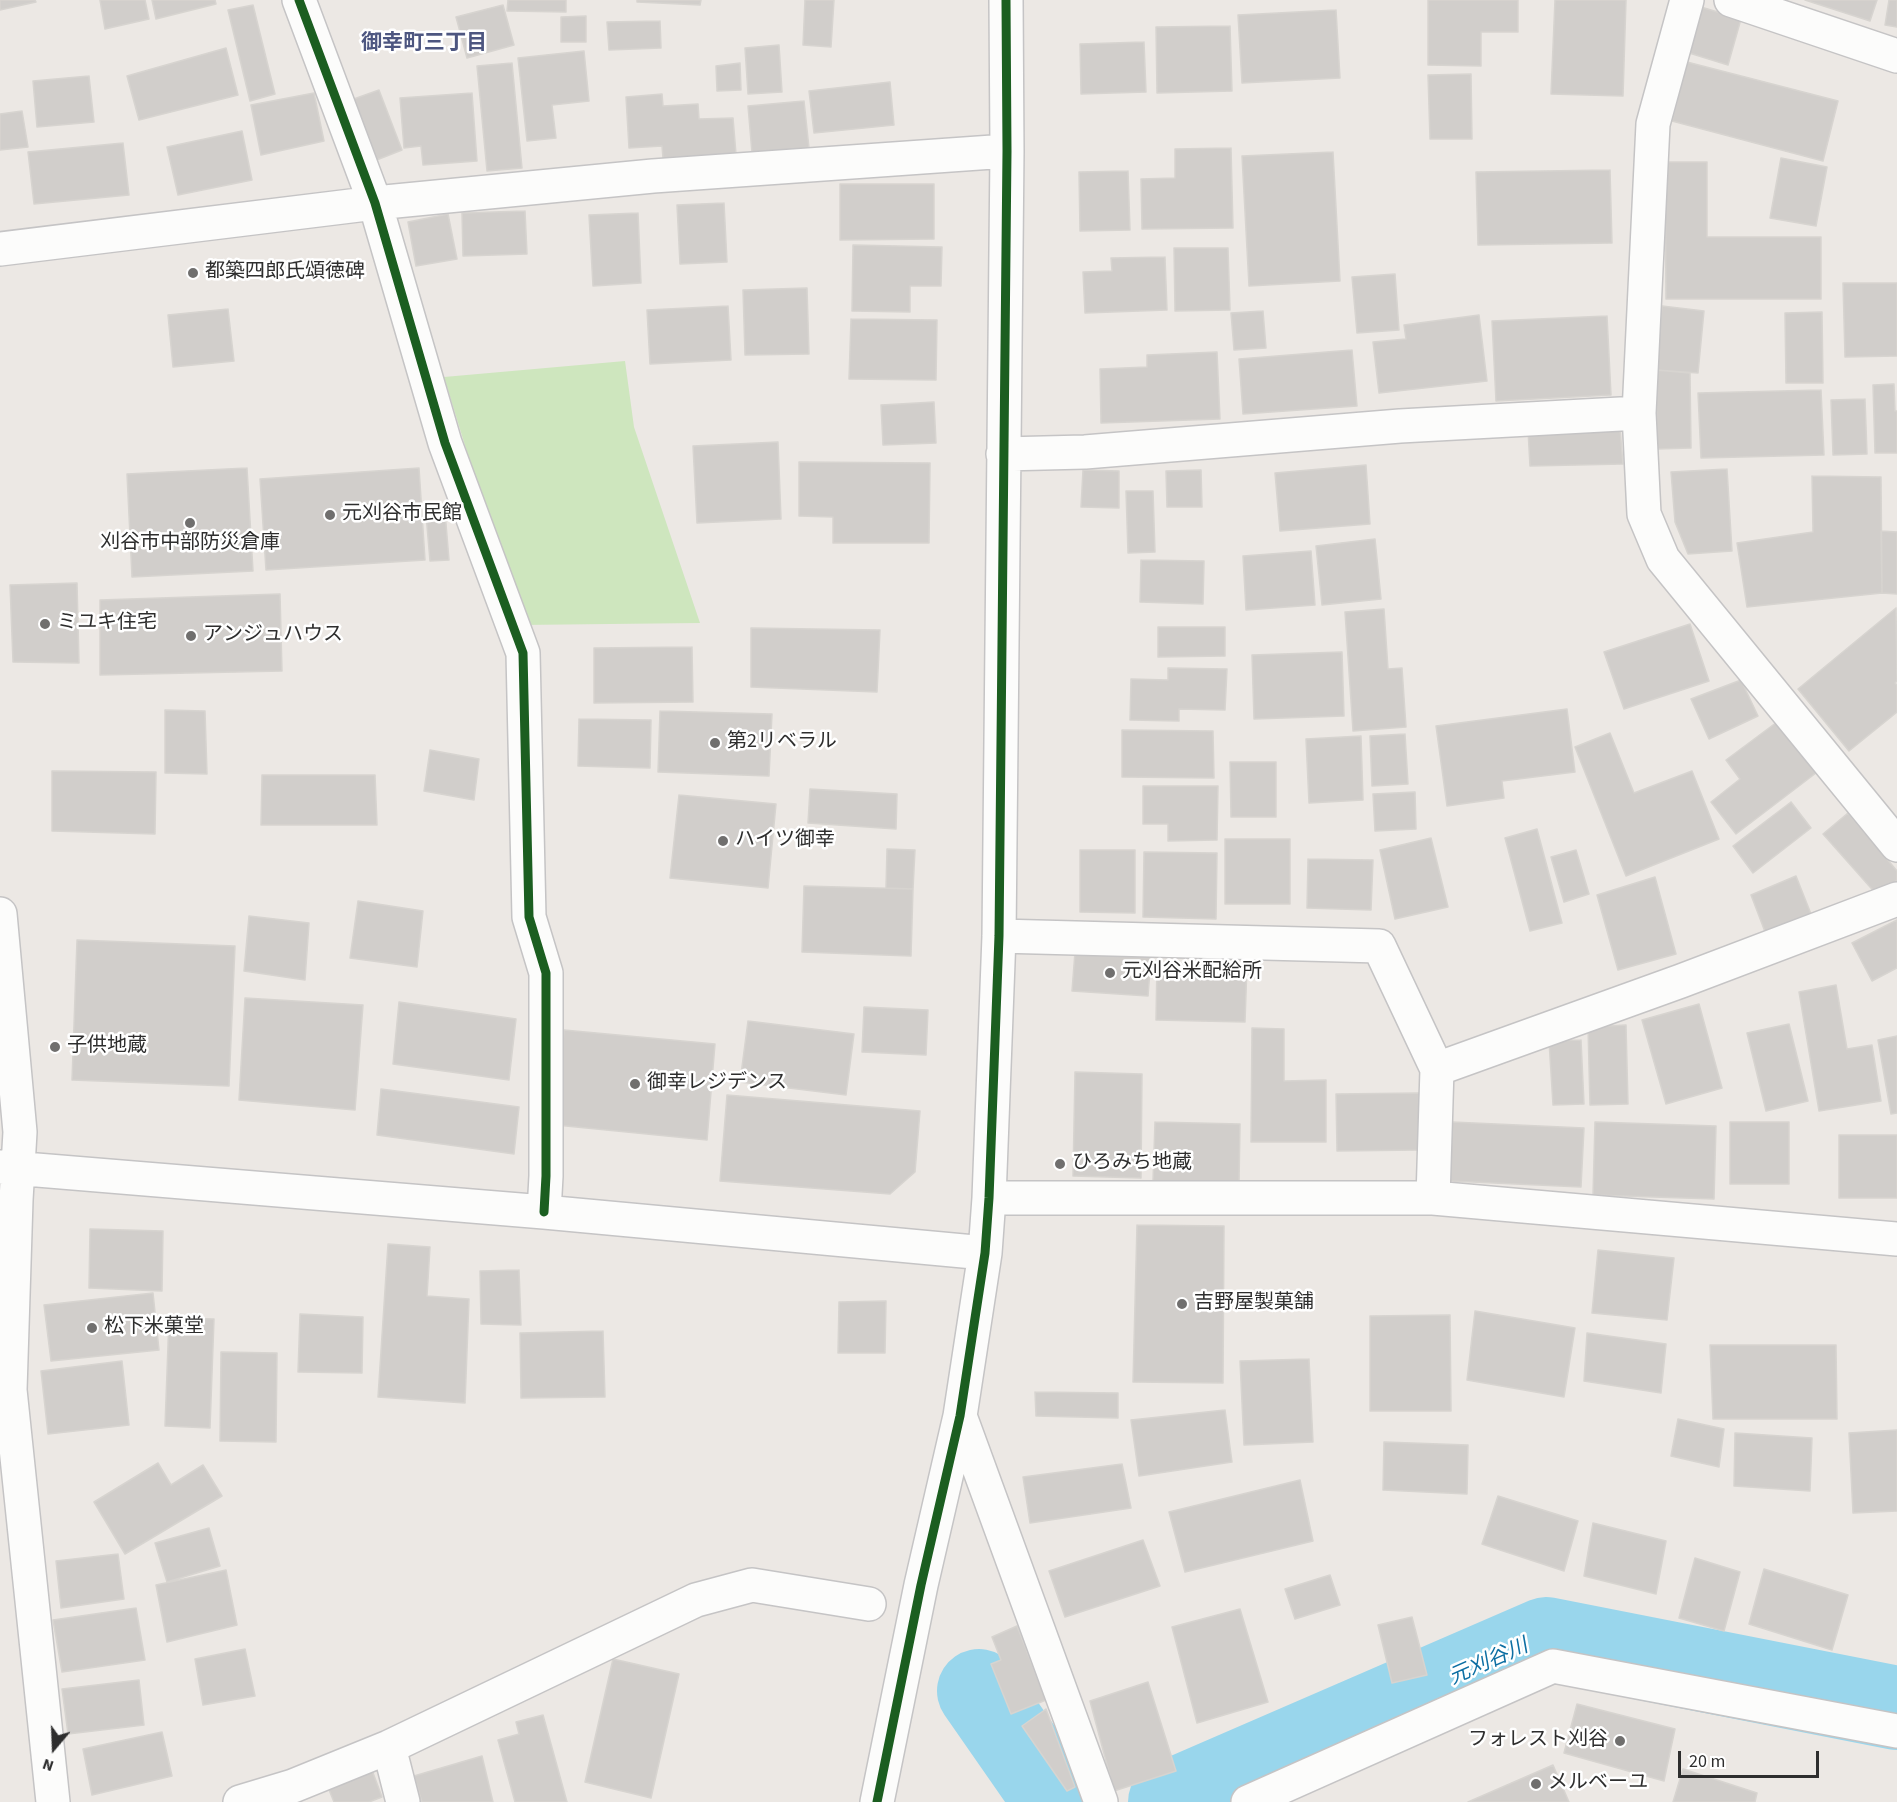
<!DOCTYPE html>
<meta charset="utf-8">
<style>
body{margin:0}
#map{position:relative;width:1897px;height:1802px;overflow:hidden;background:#ece8e4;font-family:"Source Sans 3",sans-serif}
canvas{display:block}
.north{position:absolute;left:24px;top:1718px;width:60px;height:60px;-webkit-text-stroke:4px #fff;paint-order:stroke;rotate:199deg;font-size:16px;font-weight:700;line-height:24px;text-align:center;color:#2e2e2e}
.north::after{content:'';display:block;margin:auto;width:21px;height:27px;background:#2e2e2e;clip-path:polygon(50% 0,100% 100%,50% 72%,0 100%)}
.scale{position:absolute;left:1678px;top:1751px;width:141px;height:27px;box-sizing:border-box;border:3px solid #2e2e2e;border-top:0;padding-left:8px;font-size:18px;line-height:21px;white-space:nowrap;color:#2e2e2e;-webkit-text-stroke:4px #fff;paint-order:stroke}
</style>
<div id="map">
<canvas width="1897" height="1802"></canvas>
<div class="north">N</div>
<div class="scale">20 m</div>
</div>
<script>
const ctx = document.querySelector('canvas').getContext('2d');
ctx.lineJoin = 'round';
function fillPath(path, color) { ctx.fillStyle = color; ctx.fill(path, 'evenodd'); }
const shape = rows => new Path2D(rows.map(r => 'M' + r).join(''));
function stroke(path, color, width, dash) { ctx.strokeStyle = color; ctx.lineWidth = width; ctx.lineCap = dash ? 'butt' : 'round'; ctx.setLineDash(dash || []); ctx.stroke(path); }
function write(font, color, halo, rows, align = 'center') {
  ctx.font = font + ' "Source Sans 3","Noto Sans JP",sans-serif'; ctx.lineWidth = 5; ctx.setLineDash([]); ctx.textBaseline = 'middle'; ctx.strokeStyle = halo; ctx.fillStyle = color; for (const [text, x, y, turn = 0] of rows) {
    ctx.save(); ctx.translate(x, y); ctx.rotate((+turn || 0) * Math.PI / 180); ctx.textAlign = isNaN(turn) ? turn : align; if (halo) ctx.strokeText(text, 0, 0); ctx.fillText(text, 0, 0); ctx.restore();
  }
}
fillPath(shape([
 [625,361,634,427,700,623,520,625,444,377]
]), '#cee6be');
stroke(shape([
 [979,1691,1043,1783,1058,1802],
 [1170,1802,1546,1639,1897,1708]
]), '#99d6ec', 84);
const building = shape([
 [0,0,35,0,36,2,0,10,0,0],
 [100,0,145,0,149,19,105,29,100,0],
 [152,0,215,0,216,4,156,19,152,0],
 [508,0,566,0,566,12,507,11,508,0],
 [637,0,701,0,700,5,637,2,637,0],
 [805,0,834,0,831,47,803,45,805,0],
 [1428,0,1518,0,1518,32,1481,32,1481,66,1428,65,1428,0],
 [1555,0,1626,0,1623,96,1551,94,1555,0],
 [1805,0,1877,0,1870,21,1805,0],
 [1889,0,1897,0,1897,27,1885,25,1889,0],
 [253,5,275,94,250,101,228,10,253,5],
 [503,5,514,45,467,58,456,17,503,5],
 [1701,7,1741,19,1728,65,1686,52,1701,7],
 [1336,10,1340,78,1242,83,1238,15,1336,10],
 [586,16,586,42,561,42,561,17,586,16],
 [660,21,661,48,609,50,607,22,660,21],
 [1230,26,1232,91,1157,93,1156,27,1230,26],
 [1144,42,1146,92,1081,94,1080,44,1144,42],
 [779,45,782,92,748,94,745,48,779,45],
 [226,48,238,95,139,120,127,76,226,48],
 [584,51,589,101,552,105,556,138,527,141,518,58,584,51],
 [1687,62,1838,101,1823,161,1672,121,1687,62],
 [512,63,522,168,487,171,477,66,512,63],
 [740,63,741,90,717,91,716,66,740,63],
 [1471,74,1472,139,1430,139,1428,75,1471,74],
 [89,76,94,122,37,127,33,81,89,76],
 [890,82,894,125,814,133,809,91,890,82],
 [379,90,402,150,374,161,351,100,379,90],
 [314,93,324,141,261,155,251,105,314,93],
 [472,93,477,161,423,165,421,146,404,148,400,98,472,93],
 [662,94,663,106,698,104,699,119,733,118,736,154,663,158,662,146,629,148,626,97,662,94],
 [804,101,809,148,752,153,748,106,804,101],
 [22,111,28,147,0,150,0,114,22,111],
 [242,131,252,180,178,195,167,147,242,131],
 [123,143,129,195,34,204,28,152,123,143],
 [1231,148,1233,228,1142,229,1141,179,1175,178,1175,149,1231,148],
 [1333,152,1340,281,1249,286,1242,156,1333,152],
 [1781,158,1827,167,1816,226,1770,218,1781,158],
 [1665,162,1707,162,1707,237,1821,237,1821,299,1666,299,1665,162],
 [1610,170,1612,243,1478,245,1476,172,1610,170],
 [1128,171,1130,230,1080,231,1079,172,1128,171],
 [840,184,934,184,934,239,840,240,840,184],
 [724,203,727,262,680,264,677,205,724,203],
 [525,211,527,254,463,256,462,213,525,211],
 [638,213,641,283,593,286,589,215,638,213],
 [448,214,457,259,416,266,408,222,448,214],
 [853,245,942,247,941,286,910,286,910,312,852,311,853,245],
 [1174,248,1228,248,1230,310,1175,311,1174,248],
 [1165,257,1167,310,1085,313,1083,272,1112,271,1111,258,1165,257],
 [1395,274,1399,330,1357,333,1352,277,1395,274],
 [1843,283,1897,283,1897,356,1845,357,1843,283],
 [807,288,809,354,745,355,743,290,807,288],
 [728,306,731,360,650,364,647,310,728,306],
 [1662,306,1704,311,1698,373,1656,370,1662,306],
 [228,309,234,361,173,367,168,315,228,309],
 [1263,311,1266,348,1234,350,1231,313,1263,311],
 [1822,312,1823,383,1786,383,1785,313,1822,312],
 [1479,315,1487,381,1379,393,1373,342,1406,339,1404,325,1479,315],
 [1607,316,1611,395,1496,401,1492,321,1607,316],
 [851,319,937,320,936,380,849,379,851,319],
 [1352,350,1357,406,1243,414,1239,359,1352,350],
 [1217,352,1220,419,1101,423,1100,369,1147,367,1147,355,1217,352],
 [1656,370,1690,373,1691,448,1657,449,1656,370],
 [1894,384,1895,411,1897,411,1897,453,1875,453,1873,385,1894,384],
 [1821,390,1824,455,1701,458,1698,393,1821,390],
 [1865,399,1867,454,1833,455,1831,400,1865,399],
 [934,402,936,443,883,445,881,405,934,402],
 [1620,428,1623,464,1530,466,1528,430,1620,428],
 [778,442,781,519,697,523,693,446,778,442],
 [799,462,930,463,929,543,833,543,833,517,799,516,799,462],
 [1366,465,1370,524,1280,531,1275,473,1366,465],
 [247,468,253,571,132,577,127,474,247,468],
 [419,468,425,560,266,570,260,479,419,468],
 [1727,469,1732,551,1688,554,1675,522,1671,472,1727,469],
 [1083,470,1119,471,1119,508,1081,507,1083,470],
 [1201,470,1202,507,1167,507,1166,471,1201,470],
 [1812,476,1881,477,1882,593,1747,607,1737,543,1813,532,1812,476],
 [1126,491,1153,491,1155,552,1128,553,1126,491],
 [445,512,449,560,430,561,426,514,445,512],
 [1881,531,1897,532,1897,594,1882,593,1881,531],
 [1375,539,1381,599,1322,605,1316,546,1375,539],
 [1311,551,1315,605,1246,610,1243,556,1311,551],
 [1141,560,1204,561,1203,604,1140,602,1141,560],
 [77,583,79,663,13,662,10,585,77,583],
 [280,594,282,671,100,675,100,600,280,594],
 [1896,608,1897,681,1895,683,1897,685,1897,712,1849,751,1798,689,1896,608],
 [1384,609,1388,669,1402,668,1406,727,1353,731,1345,612,1384,609],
 [1690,624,1709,681,1624,709,1604,652,1690,624],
 [1158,627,1225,627,1225,656,1158,657,1158,627],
 [751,628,880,630,877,692,751,687,751,628],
 [692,647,693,702,594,703,594,648,692,647],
 [1342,652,1344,716,1254,719,1252,655,1342,652],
 [1168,668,1227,669,1225,710,1179,709,1179,721,1130,720,1131,679,1168,680,1168,668],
 [1741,680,1758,716,1709,739,1691,699,1741,680],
 [1567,709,1575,772,1502,781,1504,798,1447,806,1436,726,1567,709],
 [165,710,205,711,207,774,165,773,165,710],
 [660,711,772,714,769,776,658,772,660,711],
 [579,719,651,720,650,768,578,766,579,719],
 [1777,722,1816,773,1736,834,1711,802,1740,779,1726,760,1777,722],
 [1122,730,1213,731,1214,778,1122,777,1122,730],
 [1610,733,1634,793,1692,771,1719,839,1626,876,1575,747,1610,733],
 [1405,734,1408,784,1372,786,1370,736,1405,734],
 [1361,736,1363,800,1309,803,1306,739,1361,736],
 [430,750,479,759,474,800,424,791,430,750],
 [1230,762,1276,762,1276,817,1231,817,1230,762],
 [52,771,156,772,155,834,52,831,52,771],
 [262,775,375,775,377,825,261,825,262,775],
 [1143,786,1218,786,1217,840,1168,841,1168,824,1143,824,1143,786],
 [810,789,897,794,896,829,808,823,810,789],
 [1415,792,1416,829,1375,831,1373,794,1415,792],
 [679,795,776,804,768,888,670,878,679,795],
 [1791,802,1811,828,1753,873,1733,846,1791,802],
 [1848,813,1897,871,1897,880,1878,896,1823,834,1848,813],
 [1537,829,1562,923,1530,931,1505,838,1537,829],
 [1431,838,1448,907,1395,919,1380,850,1431,838],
 [1225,839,1290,839,1290,904,1225,904,1225,839],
 [887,849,915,850,913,889,886,888,887,849],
 [1080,850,1135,850,1135,913,1080,912,1080,850],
 [1576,850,1589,894,1564,902,1551,857,1576,850],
 [1144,852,1217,853,1216,919,1143,917,1144,852],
 [1308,859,1373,860,1371,910,1307,908,1308,859],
 [1796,876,1813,919,1767,937,1751,895,1796,876],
 [1655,877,1676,954,1618,970,1597,895,1655,877],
 [804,886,913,889,911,956,802,952,804,886],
 [358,901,423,911,417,967,350,958,358,901],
 [249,916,309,923,305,980,244,971,249,916],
 [1897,920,1897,968,1872,981,1852,943,1897,920],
 [77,940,235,946,229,1086,72,1080,77,940],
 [1075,952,1151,957,1148,996,1072,991,1075,952],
 [1157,963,1247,965,1245,1022,1156,1020,1157,963],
 [1836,985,1847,1049,1872,1045,1881,1101,1819,1111,1799,992,1836,985],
 [245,998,363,1005,355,1110,239,1100,245,998],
 [399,1002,516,1019,509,1080,393,1064,399,1002],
 [1699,1004,1722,1088,1666,1104,1642,1020,1699,1004],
 [864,1007,928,1010,926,1055,862,1052,864,1007],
 [748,1021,854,1034,846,1095,740,1082,748,1021],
 [1789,1024,1808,1101,1766,1111,1747,1033,1789,1024],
 [1626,1025,1628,1104,1590,1105,1588,1027,1626,1025],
 [1252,1028,1284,1029,1284,1081,1326,1080,1326,1142,1251,1142,1252,1028],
 [564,1030,715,1044,707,1140,556,1125,564,1030],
 [1897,1036,1897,1113,1891,1114,1878,1040,1897,1036],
 [1581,1040,1584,1104,1553,1105,1549,1041,1581,1040],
 [1075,1072,1142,1074,1141,1178,1073,1176,1075,1072],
 [381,1089,519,1107,514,1154,377,1135,381,1089],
 [1419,1093,1419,1150,1337,1151,1336,1094,1419,1093],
 [727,1095,920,1111,915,1172,890,1194,720,1181,727,1095],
 [1155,1122,1240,1124,1239,1183,1153,1181,1155,1122],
 [1452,1122,1584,1128,1581,1187,1450,1181,1452,1122],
 [1595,1122,1716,1126,1714,1199,1593,1195,1595,1122],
 [1730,1122,1789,1122,1789,1184,1730,1184,1730,1122],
 [1839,1135,1897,1135,1897,1198,1839,1198,1839,1135],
 [1137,1225,1224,1226,1223,1383,1133,1382,1137,1225],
 [90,1229,163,1231,162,1291,89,1288,90,1229],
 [388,1244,430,1247,427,1296,469,1299,465,1403,378,1397,388,1244],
 [1598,1250,1674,1258,1667,1320,1592,1313,1598,1250],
 [519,1270,521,1325,481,1324,480,1271,519,1270],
 [153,1293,159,1350,51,1361,44,1305,153,1293],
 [886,1301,885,1353,838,1353,839,1302,886,1301],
 [1475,1311,1575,1328,1564,1397,1467,1380,1475,1311],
 [300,1314,363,1317,362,1373,298,1372,300,1314],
 [1450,1315,1451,1411,1370,1411,1370,1316,1450,1315],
 [169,1318,214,1319,210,1428,165,1426,169,1318],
 [603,1331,605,1397,521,1398,520,1333,603,1331],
 [1587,1333,1666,1344,1661,1393,1584,1381,1587,1333],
 [1710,1345,1836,1345,1837,1419,1713,1419,1710,1345],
 [221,1352,277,1353,276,1442,220,1441,221,1352],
 [1309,1359,1313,1442,1244,1445,1240,1361,1309,1359],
 [122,1361,129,1425,48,1434,41,1371,122,1361],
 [1035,1392,1118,1393,1118,1418,1036,1416,1035,1392],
 [1225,1410,1232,1462,1139,1476,1131,1420,1225,1410],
 [1678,1419,1724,1429,1719,1467,1671,1456,1678,1419],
 [1897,1430,1897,1511,1853,1513,1849,1433,1897,1430],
 [1735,1433,1812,1438,1810,1491,1734,1486,1735,1433],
 [1384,1442,1468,1445,1467,1494,1383,1490,1384,1442],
 [158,1463,171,1485,203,1465,222,1496,125,1554,94,1502,158,1463],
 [1122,1464,1131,1508,1030,1523,1023,1477,1122,1464],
 [1300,1480,1313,1541,1185,1572,1169,1512,1300,1480],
 [1498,1496,1578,1521,1564,1571,1482,1544,1498,1496],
 [1593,1523,1666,1541,1656,1594,1584,1576,1593,1523],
 [209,1528,220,1566,167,1582,155,1543,209,1528],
 [1143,1540,1160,1586,1065,1617,1049,1571,1143,1540],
 [118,1554,124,1599,61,1608,56,1561,118,1554],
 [1695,1558,1740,1572,1724,1631,1679,1618,1695,1558],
 [1764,1569,1848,1595,1832,1650,1749,1624,1764,1569],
 [226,1570,237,1625,167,1642,156,1585,226,1570],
 [1330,1575,1340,1605,1295,1619,1285,1589,1330,1575],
 [136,1608,145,1660,62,1672,53,1620,136,1608],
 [1240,1609,1268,1702,1197,1723,1172,1627,1240,1609],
 [1412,1617,1427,1675,1392,1683,1378,1625,1412,1617],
 [1017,1626,1046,1700,1011,1714,991,1664,1001,1660,992,1637,1017,1626],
 [245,1649,255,1696,203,1705,195,1659,245,1649],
 [613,1659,679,1674,651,1798,585,1782,613,1659],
 [139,1680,144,1725,68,1734,62,1689,139,1680],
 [1148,1682,1176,1771,1114,1791,1090,1701,1148,1682],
 [1577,1704,1675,1729,1664,1781,1564,1753,1577,1704],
 [1046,1709,1075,1787,1067,1791,1022,1726,1046,1709],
 [543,1715,567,1802,515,1802,498,1740,519,1734,516,1722,543,1715],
 [162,1732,172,1776,92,1795,83,1749,162,1732],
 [482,1756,493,1802,422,1802,414,1776,482,1756],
 [369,1762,382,1797,369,1802,334,1802,325,1780,369,1762],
 [1553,1765,1569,1802,1468,1802,1553,1765],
 [1683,1769,1757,1793,1755,1802,1673,1802,1683,1769]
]);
fillPath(building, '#d1cecb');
stroke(building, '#d7d4d0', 1.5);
const minor = shape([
 [299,0,375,203,445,443,523,653,529,917,546,973,546,1176,544,1212],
 [1687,0,1653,124,1639,413,1644,514,1663,559,1897,845],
 [1731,0,1897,56],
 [0,249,375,203,653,176,1007,151],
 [1003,454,1085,452,1400,426,1639,413],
 [0,914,20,1132,16,1200,10,1390,53,1802],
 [999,936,1379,946,1437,1069],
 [0,1167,544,1212,985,1253],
 [989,1198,1433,1198,1897,1239],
 [1433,1198,1437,1069,1681,981,1897,899],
 [960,1416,1101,1802],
 [389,1747,696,1600,752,1585,869,1604],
 [240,1802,293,1786,389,1747,403,1802],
 [877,1802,921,1585,960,1416,985,1253,989,1198,999,936,1007,151,1006,0],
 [1248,1802,1553,1666,1897,1731]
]);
stroke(minor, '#c5c4c5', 36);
stroke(minor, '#fcfcfb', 33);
stroke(shape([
 [299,0,375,203,445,443,523,653,529,917,546,973,546,1176,544,1212],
 [877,1802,921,1585,960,1416,985,1253,989,1198,999,936,1007,151,1006,0]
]), '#1b5e20', 9);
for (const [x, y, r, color] of [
 [193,273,6,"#706f6e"],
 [330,515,6,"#706f6e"],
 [190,523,6,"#706f6e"],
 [45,624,6,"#706f6e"],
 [191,636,6,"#706f6e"],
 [715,743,6,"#706f6e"],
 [723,841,6,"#706f6e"],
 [1110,973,6,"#706f6e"],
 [55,1047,6,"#706f6e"],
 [635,1084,6,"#706f6e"],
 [1060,1164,6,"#706f6e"],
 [1182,1304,6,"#706f6e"],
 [92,1328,6,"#706f6e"],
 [1620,1741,6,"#706f6e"],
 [1536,1784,6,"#706f6e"]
]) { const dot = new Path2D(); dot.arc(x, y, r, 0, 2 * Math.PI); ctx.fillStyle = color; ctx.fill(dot); stroke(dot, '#fff', 2); }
write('20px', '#2e2e2e', '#fff', [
 ["都築四郎氏頌徳碑",205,273],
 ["元刈谷市民館",342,515],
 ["刈谷市中部防災倉庫",190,544,"center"],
 ["ミユキ住宅",57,624],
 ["アンジュハウス",203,636],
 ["第2リベラル",727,743],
 ["ハイツ御幸",735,841],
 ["元刈谷米配給所",1122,973],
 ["子供地蔵",67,1047],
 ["御幸レジデンス",647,1084],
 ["ひろみち地蔵",1072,1164],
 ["吉野屋製菓舗",1194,1304],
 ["松下米菓堂",104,1328],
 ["フォレスト刈谷",1608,1741,"right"],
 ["メルベーユ",1548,1784]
], 'left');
write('bold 21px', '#4d5680', '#fff', [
 ["御幸町三丁目",424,44]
]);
write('italic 21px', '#0d6fa3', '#fff', [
 ["元刈谷川",1489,1663,-24]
]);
</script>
